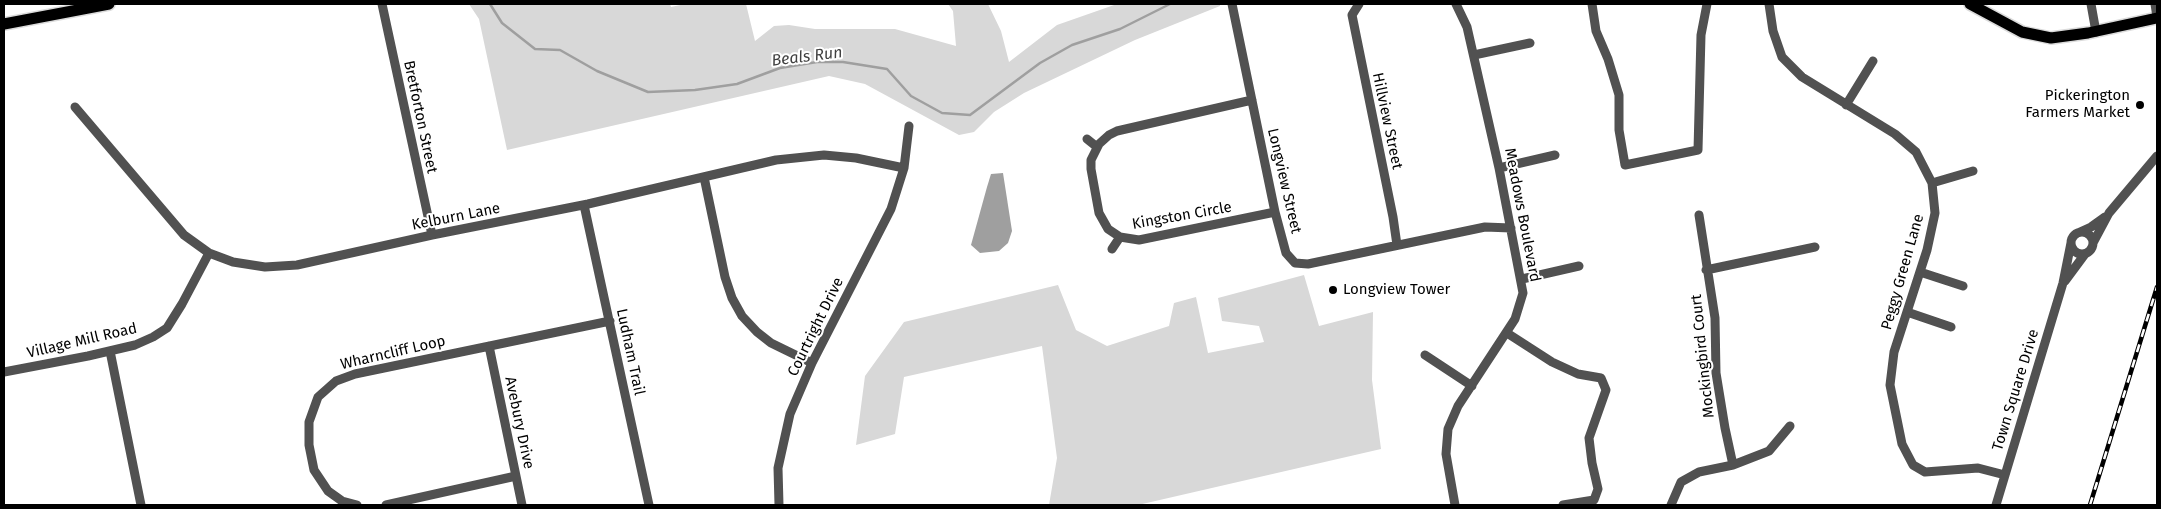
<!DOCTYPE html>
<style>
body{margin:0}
#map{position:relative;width:2161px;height:509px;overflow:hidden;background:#fff;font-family:"Fira Sans",sans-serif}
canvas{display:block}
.frame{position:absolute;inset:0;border:5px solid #000;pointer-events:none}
</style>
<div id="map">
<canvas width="2161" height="509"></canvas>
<div class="frame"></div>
</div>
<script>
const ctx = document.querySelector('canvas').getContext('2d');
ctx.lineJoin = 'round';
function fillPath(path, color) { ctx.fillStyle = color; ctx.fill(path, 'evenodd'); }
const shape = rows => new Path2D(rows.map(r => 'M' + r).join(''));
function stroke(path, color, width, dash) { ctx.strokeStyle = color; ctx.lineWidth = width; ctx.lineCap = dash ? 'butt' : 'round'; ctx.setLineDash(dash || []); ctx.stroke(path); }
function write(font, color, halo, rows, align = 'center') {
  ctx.font = font + ' "Fira Sans",sans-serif'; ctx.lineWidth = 4; ctx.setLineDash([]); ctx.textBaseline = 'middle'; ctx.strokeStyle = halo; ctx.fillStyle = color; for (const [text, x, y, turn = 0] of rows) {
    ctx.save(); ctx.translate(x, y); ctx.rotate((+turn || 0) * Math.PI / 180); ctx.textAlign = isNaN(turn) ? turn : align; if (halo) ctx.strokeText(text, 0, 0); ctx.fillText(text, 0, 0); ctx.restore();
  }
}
fillPath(shape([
 [469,4,670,4,671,7,685,4,746,4,755,41,774,26,789,25,815,29,895,29,956,46,953,11,948,4,988,4,1001,31,1009,62,1057,25,1117,4,1220,4,1220,6,1135,40,1024,93,994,112,974,132,959,135,865,84,829,76,507,150,479,19],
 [1304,275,1319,326,1373,312,1372,380,1381,449,1138,505,1049,505,1057,458,1042,346,904,377,895,434,856,445,865,376,904,322,1058,285,1076,330,1107,346,1169,326,1174,303,1196,297,1208,353,1264,342,1259,326,1222,321,1218,298]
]), '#d8d8d8');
fillPath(shape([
 [1003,173,1012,231,1008,243,999,251,980,253,971,245,987,187,991,174]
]), '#9f9f9f');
stroke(shape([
 [490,4,502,23,535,49,560,50,597,71,648,92,695,90,737,84,780,68,817,62,843,62,887,69,911,96,942,113,970,115,1040,63,1072,45,1120,29,1170,4]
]), '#9f9f9f', 2.5);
const major = shape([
 [1970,4,2022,32,2051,38,2088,33,2157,18],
 [4,24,109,4]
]);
stroke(major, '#dbdbdb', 14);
stroke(shape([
 [382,4,432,235],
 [1232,4,1275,212,1286,253,1295,263,1308,264,1485,227,1511,228],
 [1359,4,1352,15,1393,217,1397,245],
 [1592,4,1596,31,1608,59,1619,95,1619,130,1625,165,1698,150,1701,35,1707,4],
 [1769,4,1773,31,1782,57,1802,77,1895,134,1916,152,1932,183,1935,213,1927,250,1894,352,1890,385,1902,444,1913,465,1925,472,1978,468,2005,475],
 [2091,4,2096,32],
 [2155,4,2157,17],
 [1474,55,1530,43],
 [1252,100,1117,131,1109,135,1099,144,1091,160,1091,169,1099,213,1108,229,1120,237,1139,240,1275,212],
 [1846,105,1873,61],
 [75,107,184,235,209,253,233,262,265,267,297,265,432,235,588,204,776,160,824,155,856,158,904,168],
 [1087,139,1097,147],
 [1499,168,1555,155],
 [704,177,725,277,732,298,742,316,757,332,771,343,812,363],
 [1932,183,1973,171],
 [584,205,649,505],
 [1699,215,1715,318,1716,373,1725,428,1733,465],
 '2071 243a11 11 0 1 1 22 0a11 11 0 1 1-22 0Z',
 [2080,232,2091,227,2105,217],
 [2093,243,2109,213,2157,156],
 [1112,249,1120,237],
 [1706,270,1815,247],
 [1920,272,1963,286],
 [1522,279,1579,266],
 [2065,281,2085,254],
 [1907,312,1951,327],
 [1507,333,1552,362,1578,374,1601,378,1606,390,1589,438,1592,463,1598,489,1594,500,1563,505],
 [489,346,522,505],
 [110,351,141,505],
 [1425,355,1472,386],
 [4,372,88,356,135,345,153,337,167,328,182,304,209,253],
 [357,505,342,501,328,491,314,470,309,445,309,422,318,397,336,381,355,374,610,321],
 [386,505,516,476],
 [779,505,778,468,790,414,812,363,891,209,904,168,909,126],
 [1455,505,1446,454,1448,429,1458,406,1515,319,1523,293,1499,168,1467,27,1456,4],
 [1671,505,1681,482,1699,472,1733,465,1769,451,1790,426],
 [1996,505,2063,283,2071,243]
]), '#515151', 9);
stroke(major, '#000', 11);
const rail = shape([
 [2090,505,2157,287]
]);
stroke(rail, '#000', 4.5);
stroke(rail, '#fff', 2.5, [8]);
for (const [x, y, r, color] of [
 [2140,105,5,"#000"],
 [1333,290,5,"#000"]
]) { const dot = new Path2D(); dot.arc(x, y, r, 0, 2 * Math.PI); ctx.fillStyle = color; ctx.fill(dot); stroke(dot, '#fff', 2); }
write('15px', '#000', '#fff', [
 ["Pickerington",2130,96],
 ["Farmers Market",2130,113],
 ["Longview Tower",1343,290,"left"]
], 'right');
write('15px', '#000', '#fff', [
 ["Bretforton Street",420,117,78],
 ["Hillview Street",1387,121,78],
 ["Longview Street",1284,181,77],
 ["Meadows Boulevard",1522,215,79],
 ["Kingston Circle",1182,216,-10],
 ["Kelburn Lane",456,217,-11],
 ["Peggy Green Lane",1903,272,-74],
 ["Courtright Drive",816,327,-64],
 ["Village Mill Road",82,341,-13],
 ["Ludham Trail",630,352,78],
 ["Wharncliff Loop",393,353,-13],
 ["Mockingbird Court",1703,356,-96],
 ["Town Square Drive",2016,390,-73],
 ["Avebury Drive",519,423,78]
]);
write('italic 16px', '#404040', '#fff', [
 ["Beals Run",807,57,-7]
]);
</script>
